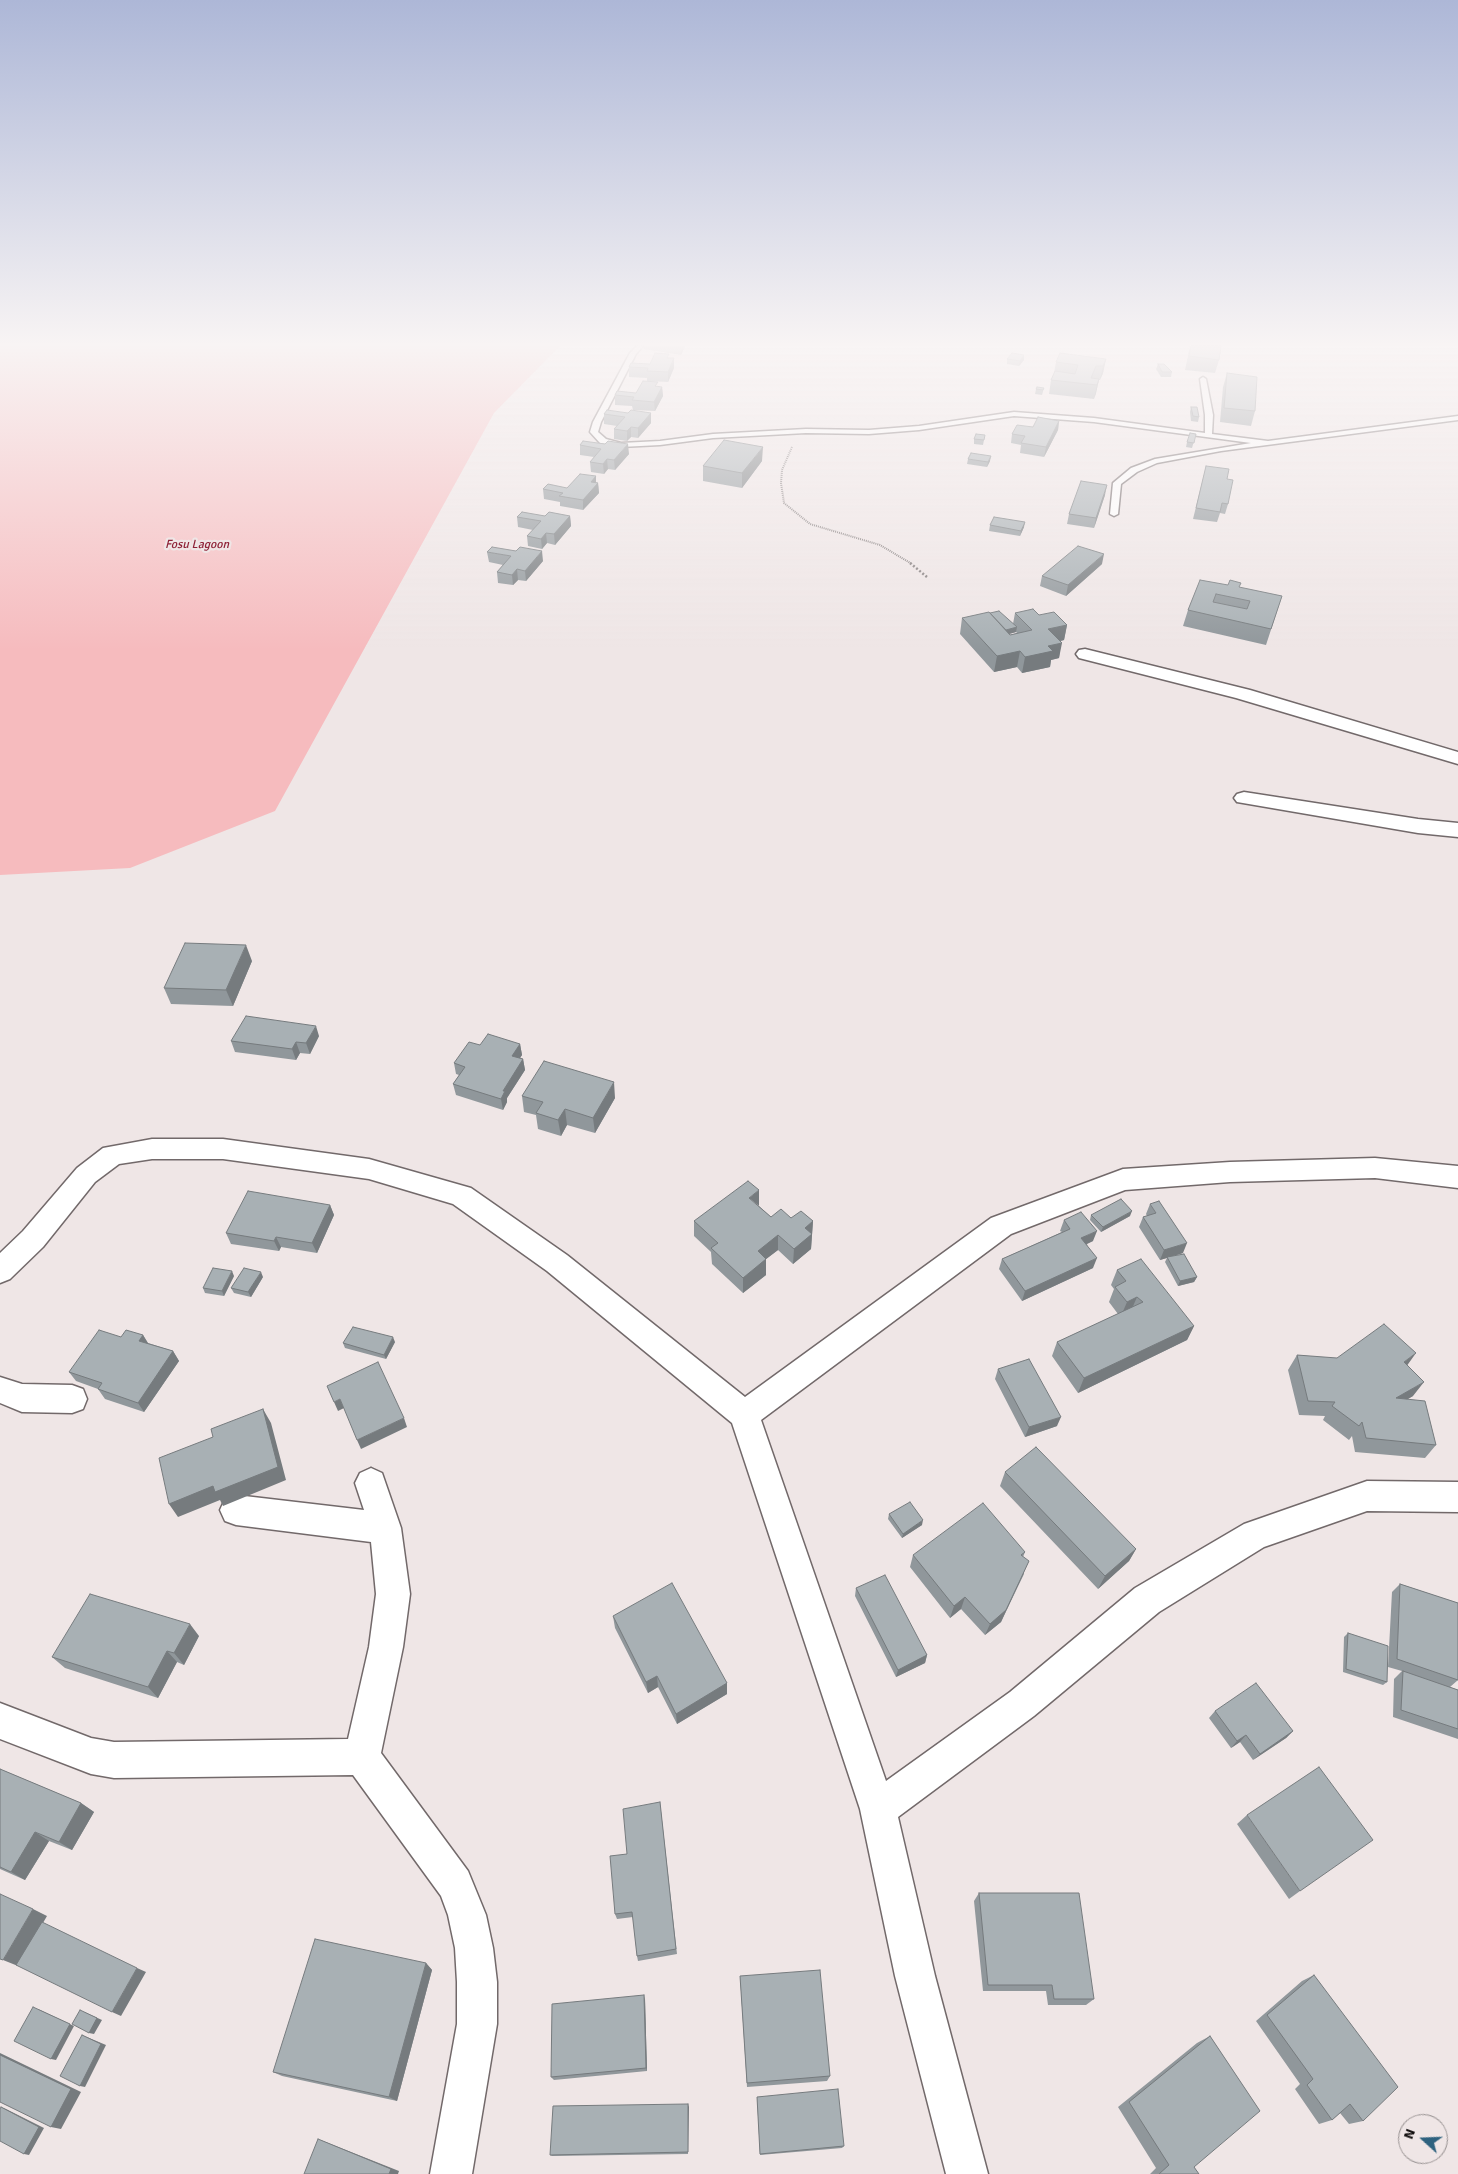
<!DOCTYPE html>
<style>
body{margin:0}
#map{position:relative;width:1458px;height:2174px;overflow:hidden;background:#efe6e6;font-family:Signika,sans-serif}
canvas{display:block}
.north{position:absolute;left:1398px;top:2114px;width:50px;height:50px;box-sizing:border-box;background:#efe6e6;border:1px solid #958f8f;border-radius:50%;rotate:290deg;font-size:14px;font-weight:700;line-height:20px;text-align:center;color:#0f0c0c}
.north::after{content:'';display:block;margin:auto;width:18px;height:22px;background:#2e627f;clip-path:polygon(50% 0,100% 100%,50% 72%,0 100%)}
</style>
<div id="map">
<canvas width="1458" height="2174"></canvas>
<div class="north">N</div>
</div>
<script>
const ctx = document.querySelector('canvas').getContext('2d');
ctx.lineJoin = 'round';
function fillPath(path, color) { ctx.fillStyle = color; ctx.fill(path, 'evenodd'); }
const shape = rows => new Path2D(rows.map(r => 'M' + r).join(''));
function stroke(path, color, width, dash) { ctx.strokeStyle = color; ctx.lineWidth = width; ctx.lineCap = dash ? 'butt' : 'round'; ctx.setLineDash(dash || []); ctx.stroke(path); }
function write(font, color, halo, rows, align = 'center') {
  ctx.font = font + ' Signika,sans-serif'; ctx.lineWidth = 4.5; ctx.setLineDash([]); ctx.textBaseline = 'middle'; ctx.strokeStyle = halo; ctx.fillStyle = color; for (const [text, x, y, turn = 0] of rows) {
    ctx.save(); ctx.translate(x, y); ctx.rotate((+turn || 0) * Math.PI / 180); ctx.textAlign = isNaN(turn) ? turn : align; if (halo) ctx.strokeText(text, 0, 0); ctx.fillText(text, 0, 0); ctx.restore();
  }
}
fillPath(shape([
 [0,346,560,346,494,413,275,811,130,868,0,875]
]), '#f6bbbe');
const service = shape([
 [637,346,643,346,636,354,601,422,598,432,606,439,621,443,660,441,713,434,806,429,869,430,919,426,1014,412,1094,418,1205,433,1205,415,1200,379,1203,377,1206,379,1213,415,1212,434,1268,441,1458,416,1458,420,1221,451,1157,463,1137,472,1121,484,1118,514,1114,516,1110,514,1113,483,1131,468,1155,459,1251,443,1094,422,1014,416,919,430,869,434,806,433,713,438,660,445,621,447,600,443,590,432,593,422,630,353,637,346]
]);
const minor = shape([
 [1085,649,1250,690,1458,752,1458,764,1236,698,1079,658,1076,654,1079,650,1085,649],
 [1244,792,1418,819,1458,823,1458,837,1418,833,1237,802,1234,798,1237,794,1244,792],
 [152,1139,223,1139,369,1159,471,1188,567,1255,745,1397,991,1218,1123,1169,1230,1162,1375,1158,1458,1166,1458,1188,1375,1178,1230,1182,1125,1190,1011,1234,761,1420,886,1781,1010,1692,1135,1588,1244,1524,1367,1481,1458,1482,1458,1512,1367,1511,1264,1547,1159,1612,1034,1716,898,1817,935,1976,988,2174,946,2174,895,1976,860,1809,732,1423,547,1271,453,1204,369,1179,223,1159,152,1159,119,1164,95,1182,43,1247,10,1279,0,1283,0,1253,23,1231,77,1168,103,1148,152,1139],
 [0,1377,22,1384,72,1385,83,1389,87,1399,83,1409,72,1413,22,1412,0,1403,0,1377],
 [371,1468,382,1473,401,1528,410,1594,403,1647,381,1753,468,1871,486,1915,493,1948,497,1982,497,2024,472,2174,430,2174,457,2024,457,1982,455,1948,448,1915,441,1896,353,1775,114,1778,91,1774,0,1739,0,1703,91,1738,114,1742,348,1739,369,1647,376,1594,371,1542,236,1525,225,1521,220,1510,225,1499,236,1495,364,1510,355,1483,360,1473,371,1468]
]);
stroke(service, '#72696a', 3);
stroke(minor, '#72696a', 3);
stroke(shape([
 [792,447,782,470,781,483,784,503,810,524,880,545,912,564]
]), '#827c7c', 2, [1, 1]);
stroke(shape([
 [910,563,927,577]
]), '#827c7c', 2.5, [2, 2]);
fillPath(service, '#fff');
fillPath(minor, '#fff');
fillPath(shape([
 [644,346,685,346,681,355,644,349],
 [1190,346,1221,346,1219,360,1215,373,1185,370],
 [1024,355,1024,360,1019,366,1007,364,1007,359],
 [669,358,674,368,668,382,647,381,647,378,629,377,629,367,650,364],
 [1106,359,1103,373,1100,380,1099,380,1096,393,1094,399,1049,394,1051,380,1054,373,1056,362],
 [1158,364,1172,372,1171,377,1161,377,1156,369],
 [1227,373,1255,411,1251,426,1220,422,1223,387],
 [658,387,662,387,663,396,655,411,633,410,632,406,615,405,615,395,636,393],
 [1044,388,1042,395,1035,394,1036,389],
 [1191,407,1199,417,1198,422,1191,421,1190,412],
 [628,413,651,413,651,423,638,438,631,437,627,441,614,439,614,429,617,426,604,424,604,414],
 [1059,421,1058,430,1044,457,1020,453,1021,445,1011,443,1012,434],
 [1196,434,1192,448,1186,447,1187,442],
 [985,435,983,445,974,444,974,439],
 [583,441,629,454,615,470,608,469,604,474,591,472,590,462,594,457,580,455,580,445],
 [968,459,990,461,987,467,967,464],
 [762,461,742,488,703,481,703,466],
 [1206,466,1227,479,1228,504,1225,514,1220,513,1217,522,1193,519],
 [596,476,596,482,598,483,599,493,583,510,560,506,560,502,544,499,543,489,567,488],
 [1105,495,1094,528,1067,524,1069,514],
 [570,516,571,526,555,545,547,543,542,549,528,546,527,536,533,530,518,527,517,517],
 [990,525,1024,527,1020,536,989,531],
 [487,552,543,561,526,581,518,580,513,585,498,583,497,572,503,565,489,562],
 [1102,564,1066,596,1040,586,1042,576],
 [1200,580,1282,596,1266,645,1183,626,1188,610],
 [1015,613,1039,615,1067,625,1064,640,1061,641,1059,658,1051,660,1050,667,1022,673,1017,667,994,672,960,634,962,618,1013,624],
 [1016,632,1017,633,1010,635,1009,634],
 [252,961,233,1006,171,1004,164,988],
 [319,1036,310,1054,300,1053,296,1060,235,1052,231,1041],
 [520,1044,522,1055,520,1058,523,1059,525,1070,507,1098,507,1102,503,1110,456,1095,453,1084,459,1075,456,1074,454,1063,480,1045],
 [522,1096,615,1098,595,1133,567,1125,561,1136,538,1129,536,1115,524,1112],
 [1150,1204,1183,1253,1174,1256,1197,1277,1194,1282,1178,1286,1165,1262,1167,1258,1160,1260,1139,1227,1143,1217,1147,1216,1146,1214],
 [330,1205,334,1215,317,1253,281,1247,279,1251,231,1244,226,1233],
 [759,1206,771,1217,791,1218,813,1221,811,1249,793,1264,778,1250,766,1259,766,1275,743,1293,712,1264,711,1252,694,1236,694,1221],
 [1091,1215,1130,1216,1101,1232,1090,1220],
 [1064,1220,1093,1241,1087,1244,1093,1268,1022,1301,999,1269,1002,1259,1062,1232,1060,1231],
 [1117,1270,1194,1326,1187,1340,1078,1393,1052,1356,1057,1342,1118,1314,1109,1302,1114,1289,1111,1285],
 [234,1276,224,1296,205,1293,203,1288],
 [263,1277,251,1297,234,1293,231,1288],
 [143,1335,148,1343,173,1351,179,1361,144,1412,105,1399,98,1389,76,1381,69,1372,121,1337],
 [395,1342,386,1359,345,1348,343,1343],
 [1297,1355,1408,1365,1413,1396,1407,1399,1436,1445,1425,1458,1355,1452,1352,1436,1349,1440,1323,1420,1325,1416,1299,1415,1288,1370],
 [998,1369,1057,1426,1025,1437,995,1379],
 [1005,1472,1136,1549,1129,1561,1098,1589,1000,1486],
 [889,1514,922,1525,902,1538,888,1519],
 [1025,1552,1023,1557,1024,1574,1001,1622,985,1635,961,1609,950,1618,910,1567,913,1555],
 [1400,1584,1458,1603,1458,1680,1450,1687,1458,1690,1458,1739,1393,1717,1394,1679,1402,1671,1388,1667,1392,1592],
 [856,1588,927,1655,925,1663,896,1677,855,1596],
 [613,1616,727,1683,727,1694,677,1724,658,1687,648,1693,615,1628],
 [1348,1633,1387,1682,1383,1685,1343,1672,1344,1637],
 [199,1636,184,1665,177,1662,158,1698,65,1668,52,1657],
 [1215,1711,1293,1731,1286,1738,1253,1760,1240,1742,1231,1748,1209,1718],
 [0,1769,81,1803,94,1812,72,1850,49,1841,25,1880,0,1869],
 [660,1802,677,1954,638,1961,637,1956,633,1917,617,1919,615,1914,627,1854],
 [1247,1815,1300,1891,1289,1899,1237,1824],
 [979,1893,1094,1999,1086,2005,1048,2005,1046,1991,983,1991,974,1901],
 [426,1963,432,1970,397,2101,282,2076,273,2072],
 [1314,1975,1363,2121,1349,2124,1340,2113,1332,2120,1319,2124,1295,2089,1300,2084,1256,2021,1302,1981],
 [740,1976,830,2076,827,2081,747,2087],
 [645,1999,647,2071,554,2080,551,2077],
 [1210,2036,1194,2167,1199,2174,1150,2174,1156,2168,1118,2107,1197,2043],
 [757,2097,844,2146,842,2148,760,2155],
 [688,2104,688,2154,552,2156,550,2155]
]), '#90979b');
fillPath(shape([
 [681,346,685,346,681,355],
 [1024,355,1024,360,1019,366,1020,361],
 [674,358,674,368,668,382,668,372],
 [1106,359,1103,373,1100,380,1103,366],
 [1099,379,1096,393,1094,399,1097,385],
 [662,387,663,396,655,411,654,402],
 [651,413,651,423,638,438,638,428],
 [1059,421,1058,430,1044,457,1046,447],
 [631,427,631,437,627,441,627,431],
 [628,444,629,454,615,470,614,460],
 [763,447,762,461,742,488,742,473],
 [991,456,990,461,987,467,988,462],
 [607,459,608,469,604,474,603,464],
 [596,476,596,485,598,483,599,493,583,510,583,500,591,482],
 [1107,485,1105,495,1094,528,1096,518],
 [570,516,571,526,555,545,554,534],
 [1025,522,1024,527,1020,536,1021,531],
 [546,533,547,543,542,549,541,539],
 [542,551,543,561,526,581,525,571],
 [1104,554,1102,564,1066,596,1068,585],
 [517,569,518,580,513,585,512,575],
 [1067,625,1064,640,1045,644,1048,629],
 [1017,627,1016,632,1002,636,1003,631],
 [1062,643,1059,658,1051,660,1050,667,1022,673,1025,657,1048,646],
 [1020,651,1017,667,994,672,997,656],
 [246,945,252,961,233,1006,226,990],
 [316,1026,319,1036,310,1054,306,1043],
 [296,1042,300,1053,296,1060,292,1049],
 [520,1044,522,1055,514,1067,512,1056],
 [523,1059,525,1070,507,1098,507,1102,503,1110,501,1099,503,1091],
 [614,1082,615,1098,595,1133,593,1118],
 [565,1109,567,1125,561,1136,558,1120],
 [759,1190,759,1206,749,1198],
 [330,1205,334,1215,317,1253,312,1243],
 [1132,1211,1130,1216,1101,1232,1103,1227],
 [813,1221,811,1249,793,1264,794,1249,805,1228],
 [1097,1231,1093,1241,1078,1248,1081,1238],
 [778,1235,778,1250,757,1266,758,1251],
 [276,1237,281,1247,279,1251,274,1241],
 [1187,1243,1183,1253,1160,1260,1164,1250],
 [1097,1258,1093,1268,1022,1301,1025,1291],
 [766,1259,766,1275,743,1293,743,1278],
 [232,1271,234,1276,224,1296,222,1291],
 [261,1272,263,1277,251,1297,248,1292],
 [1197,1277,1194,1282,1178,1286,1180,1281],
 [1137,1297,1131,1311,1121,1316,1127,1302],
 [1194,1326,1187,1340,1078,1393,1084,1378],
 [143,1335,149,1345,139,1341],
 [393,1337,395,1342,386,1359,384,1355],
 [173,1351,179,1361,144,1412,138,1403],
 [1416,1353,1406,1367,1404,1362],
 [1424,1382,1413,1396,1385,1413,1396,1398],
 [340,1399,344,1408,338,1411,334,1402],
 [263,1409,271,1423,286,1480,223,1506,220,1500,178,1517,169,1504],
 [1061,1417,1057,1426,1025,1437,1029,1427],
 [404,1418,407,1427,361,1449,357,1440],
 [923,1520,922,1525,902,1538,903,1534],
 [1136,1549,1129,1561,1098,1589,1105,1576],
 [1029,1561,1001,1622,985,1635,990,1624],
 [965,1597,961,1609,950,1618,954,1606],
 [190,1624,199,1636,184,1665,174,1653],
 [167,1651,177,1662,158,1698,148,1687],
 [927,1655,925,1663,896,1677,898,1670],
 [657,1676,658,1687,648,1693,646,1682],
 [727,1683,727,1694,677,1724,676,1714],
 [1293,1731,1286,1738,1253,1760,1260,1754],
 [1246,1735,1240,1742,1231,1748,1237,1741],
 [81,1803,94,1812,72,1850,59,1842],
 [35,1832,49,1841,25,1880,11,1872],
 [33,1909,47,1916,18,1966,3,1960],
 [426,1963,432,1970,397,2101,389,2097],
 [137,1968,146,1972,121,2016,112,2012],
 [644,1995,645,1999,647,2071,646,2068],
 [38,2009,74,2026,56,2060,51,2059],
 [84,2012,102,2020,94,2034,89,2033],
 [82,2035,106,2045,85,2087,80,2086],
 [0,2053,81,2092,61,2129,51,2127,0,2055],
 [688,2104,689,2107,688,2154],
 [1,2107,6,2109,44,2128,29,2155,24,2154],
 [318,2139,399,2171,398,2174,389,2174]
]), '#767b7e');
const building = shape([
 [1191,346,1221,346,1219,360,1189,356,1191,346],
 [655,353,669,354,667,358,674,358,668,372,647,371,648,368,629,367,631,363,650,364,655,353],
 [1012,353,1024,355,1020,361,1007,359,1012,353],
 [1060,353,1106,359,1103,366,1096,366,1091,378,1099,379,1097,385,1051,380,1055,371,1075,374,1078,365,1056,362,1060,353],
 [1158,364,1164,364,1172,372,1162,372,1158,364],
 [1227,373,1257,377,1255,411,1224,408,1227,373],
 [643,381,658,382,655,386,662,387,654,402,632,400,634,397,615,395,617,391,636,393,643,381],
 [1037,387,1044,388,1043,390,1036,389,1037,387],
 [1191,407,1197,407,1199,417,1193,416,1191,407],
 [607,410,628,413,631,410,651,413,638,428,631,427,627,431,614,429,625,417,604,414,607,410],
 [1038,417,1059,421,1046,447,1021,443,1025,436,1012,434,1017,425,1033,427,1038,417],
 [1190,433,1196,434,1194,443,1187,442,1190,433],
 [976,434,985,435,984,440,974,439,976,434],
 [724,440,763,447,742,473,703,466,724,440],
 [583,441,605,444,608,441,628,444,614,460,607,459,603,464,590,462,601,449,580,445,583,441],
 [971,453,991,456,988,462,968,459,971,453],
 [1206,466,1229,469,1227,479,1233,480,1228,504,1222,503,1220,512,1196,508,1206,466],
 [580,474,596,476,591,482,598,483,583,500,559,496,563,493,543,489,548,484,567,488,580,474],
 [1081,481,1107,485,1096,518,1069,514,1081,481],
 [522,512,545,516,549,512,570,516,554,534,546,533,541,539,527,536,541,521,517,517,522,512],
 [994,517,1025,522,1021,531,990,525,994,517],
 [1078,546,1104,554,1068,585,1042,576,1078,546],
 [492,547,516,551,520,547,542,551,525,571,517,569,512,575,497,572,511,556,487,552,492,547],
 [1200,580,1228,585,1230,580,1241,583,1239,587,1282,596,1271,629,1188,610,1200,580],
 [1216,594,1250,601,1247,609,1213,602,1216,594],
 [1033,609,1039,615,1054,612,1067,625,1048,629,1062,643,1048,646,1053,651,1025,657,1020,651,997,656,962,618,989,612,1010,635,1032,630,1015,613,1033,609],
 [999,611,1017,627,1006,630,990,613,999,611],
 [185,943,246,945,226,990,164,988,185,943],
 [246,1016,316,1026,306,1043,296,1042,292,1049,231,1041,246,1016],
 [488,1034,520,1044,512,1056,523,1059,503,1091,505,1091,501,1099,453,1084,465,1067,454,1063,469,1042,480,1045,488,1034],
 [544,1061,614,1082,593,1118,565,1109,558,1120,536,1113,543,1102,522,1096,544,1061],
 [748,1181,759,1190,749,1198,771,1217,781,1209,791,1218,801,1211,813,1221,805,1228,812,1234,794,1249,778,1235,758,1251,766,1259,743,1278,711,1248,718,1243,694,1221,748,1181],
 [248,1191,330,1205,312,1243,276,1237,274,1241,226,1233,248,1191],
 [1121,1199,1132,1211,1103,1227,1091,1215,1121,1199],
 [1159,1201,1187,1243,1164,1250,1143,1217,1156,1213,1150,1204,1159,1201],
 [1081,1212,1097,1231,1081,1238,1097,1258,1025,1291,1002,1259,1070,1229,1064,1220,1081,1212],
 [1184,1254,1197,1277,1180,1281,1167,1257,1184,1254],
 [1141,1259,1194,1326,1084,1378,1057,1342,1143,1302,1137,1297,1127,1302,1115,1287,1126,1281,1117,1270,1141,1259],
 [213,1268,232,1271,222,1291,203,1288,213,1268],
 [244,1268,261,1272,248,1292,231,1288,244,1268],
 [1384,1324,1416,1353,1404,1362,1424,1382,1396,1398,1425,1401,1436,1445,1366,1438,1362,1422,1359,1426,1332,1406,1335,1402,1308,1401,1297,1355,1337,1358,1384,1324],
 [353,1327,393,1337,384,1355,343,1343,353,1327],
 [99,1330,121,1337,126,1330,143,1335,139,1341,173,1351,138,1403,98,1389,102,1383,69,1372,99,1330],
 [1029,1359,1061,1417,1029,1427,998,1369,1029,1359],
 [378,1362,404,1418,357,1440,340,1399,334,1402,327,1386,378,1362],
 [263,1409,278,1467,215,1492,213,1486,169,1504,159,1458,213,1437,211,1429,263,1409],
 [1036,1447,1136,1549,1105,1576,1005,1472,1036,1447],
 [910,1502,923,1520,903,1534,889,1514,910,1502],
 [983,1503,1025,1552,1021,1555,1029,1561,1006,1610,990,1624,965,1597,954,1606,913,1555,983,1503],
 [885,1575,927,1655,898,1670,856,1588,885,1575],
 [672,1583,727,1683,676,1714,657,1676,646,1682,613,1616,672,1583],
 [1400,1584,1458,1603,1458,1680,1397,1659,1400,1584],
 [90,1594,190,1624,174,1653,167,1651,148,1687,52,1657,90,1594],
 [1348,1633,1388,1646,1387,1682,1346,1669,1348,1633],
 [1403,1671,1458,1690,1458,1729,1401,1710,1403,1671],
 [1256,1683,1293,1731,1260,1754,1246,1735,1237,1741,1215,1711,1256,1683],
 [1319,1767,1373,1840,1300,1891,1247,1815,1319,1767],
 [0,1769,81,1803,59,1842,35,1832,11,1872,0,1867,0,1769],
 [660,1802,676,1949,637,1956,632,1912,615,1914,610,1856,627,1854,623,1809,660,1802],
 [979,1893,1079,1893,1094,1999,1054,1999,1052,1985,988,1985,979,1893],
 [0,1894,33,1909,3,1960,0,1959,0,1894],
 [42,1922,137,1968,112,2012,16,1965,42,1922],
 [315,1939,426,1963,389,2097,273,2072,315,1939],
 [820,1970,830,2076,747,2083,740,1976,820,1970],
 [1314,1975,1398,2087,1363,2121,1350,2104,1332,2120,1307,2085,1313,2079,1267,2015,1314,1975],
 [644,1995,646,2068,551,2077,552,2004,644,1995],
 [33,2007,70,2024,51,2059,14,2041,33,2007],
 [80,2010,97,2018,89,2033,72,2024,80,2010],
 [82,2035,101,2044,80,2086,60,2076,82,2035],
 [1210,2036,1260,2111,1194,2167,1199,2174,1159,2174,1169,2165,1129,2102,1210,2036],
 [0,2055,71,2089,51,2127,0,2102,0,2055],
 [838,2089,844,2146,760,2154,757,2097,838,2089],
 [688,2104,688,2152,550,2155,553,2106,688,2104],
 [1,2107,39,2127,24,2154,0,2141,0,2109,1,2107],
 [318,2139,391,2169,389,2174,304,2174,318,2139]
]);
fillPath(building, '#a8b0b4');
stroke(building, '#767b7e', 1);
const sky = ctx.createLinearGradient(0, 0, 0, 650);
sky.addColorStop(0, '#adb7d7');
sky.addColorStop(0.53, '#f8f4f4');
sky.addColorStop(1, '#f8f4f400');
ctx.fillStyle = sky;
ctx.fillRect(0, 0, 1458, 650);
write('italic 12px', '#8e2237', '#efe6e6', [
 ["Fosu Lagoon",197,545]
]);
</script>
